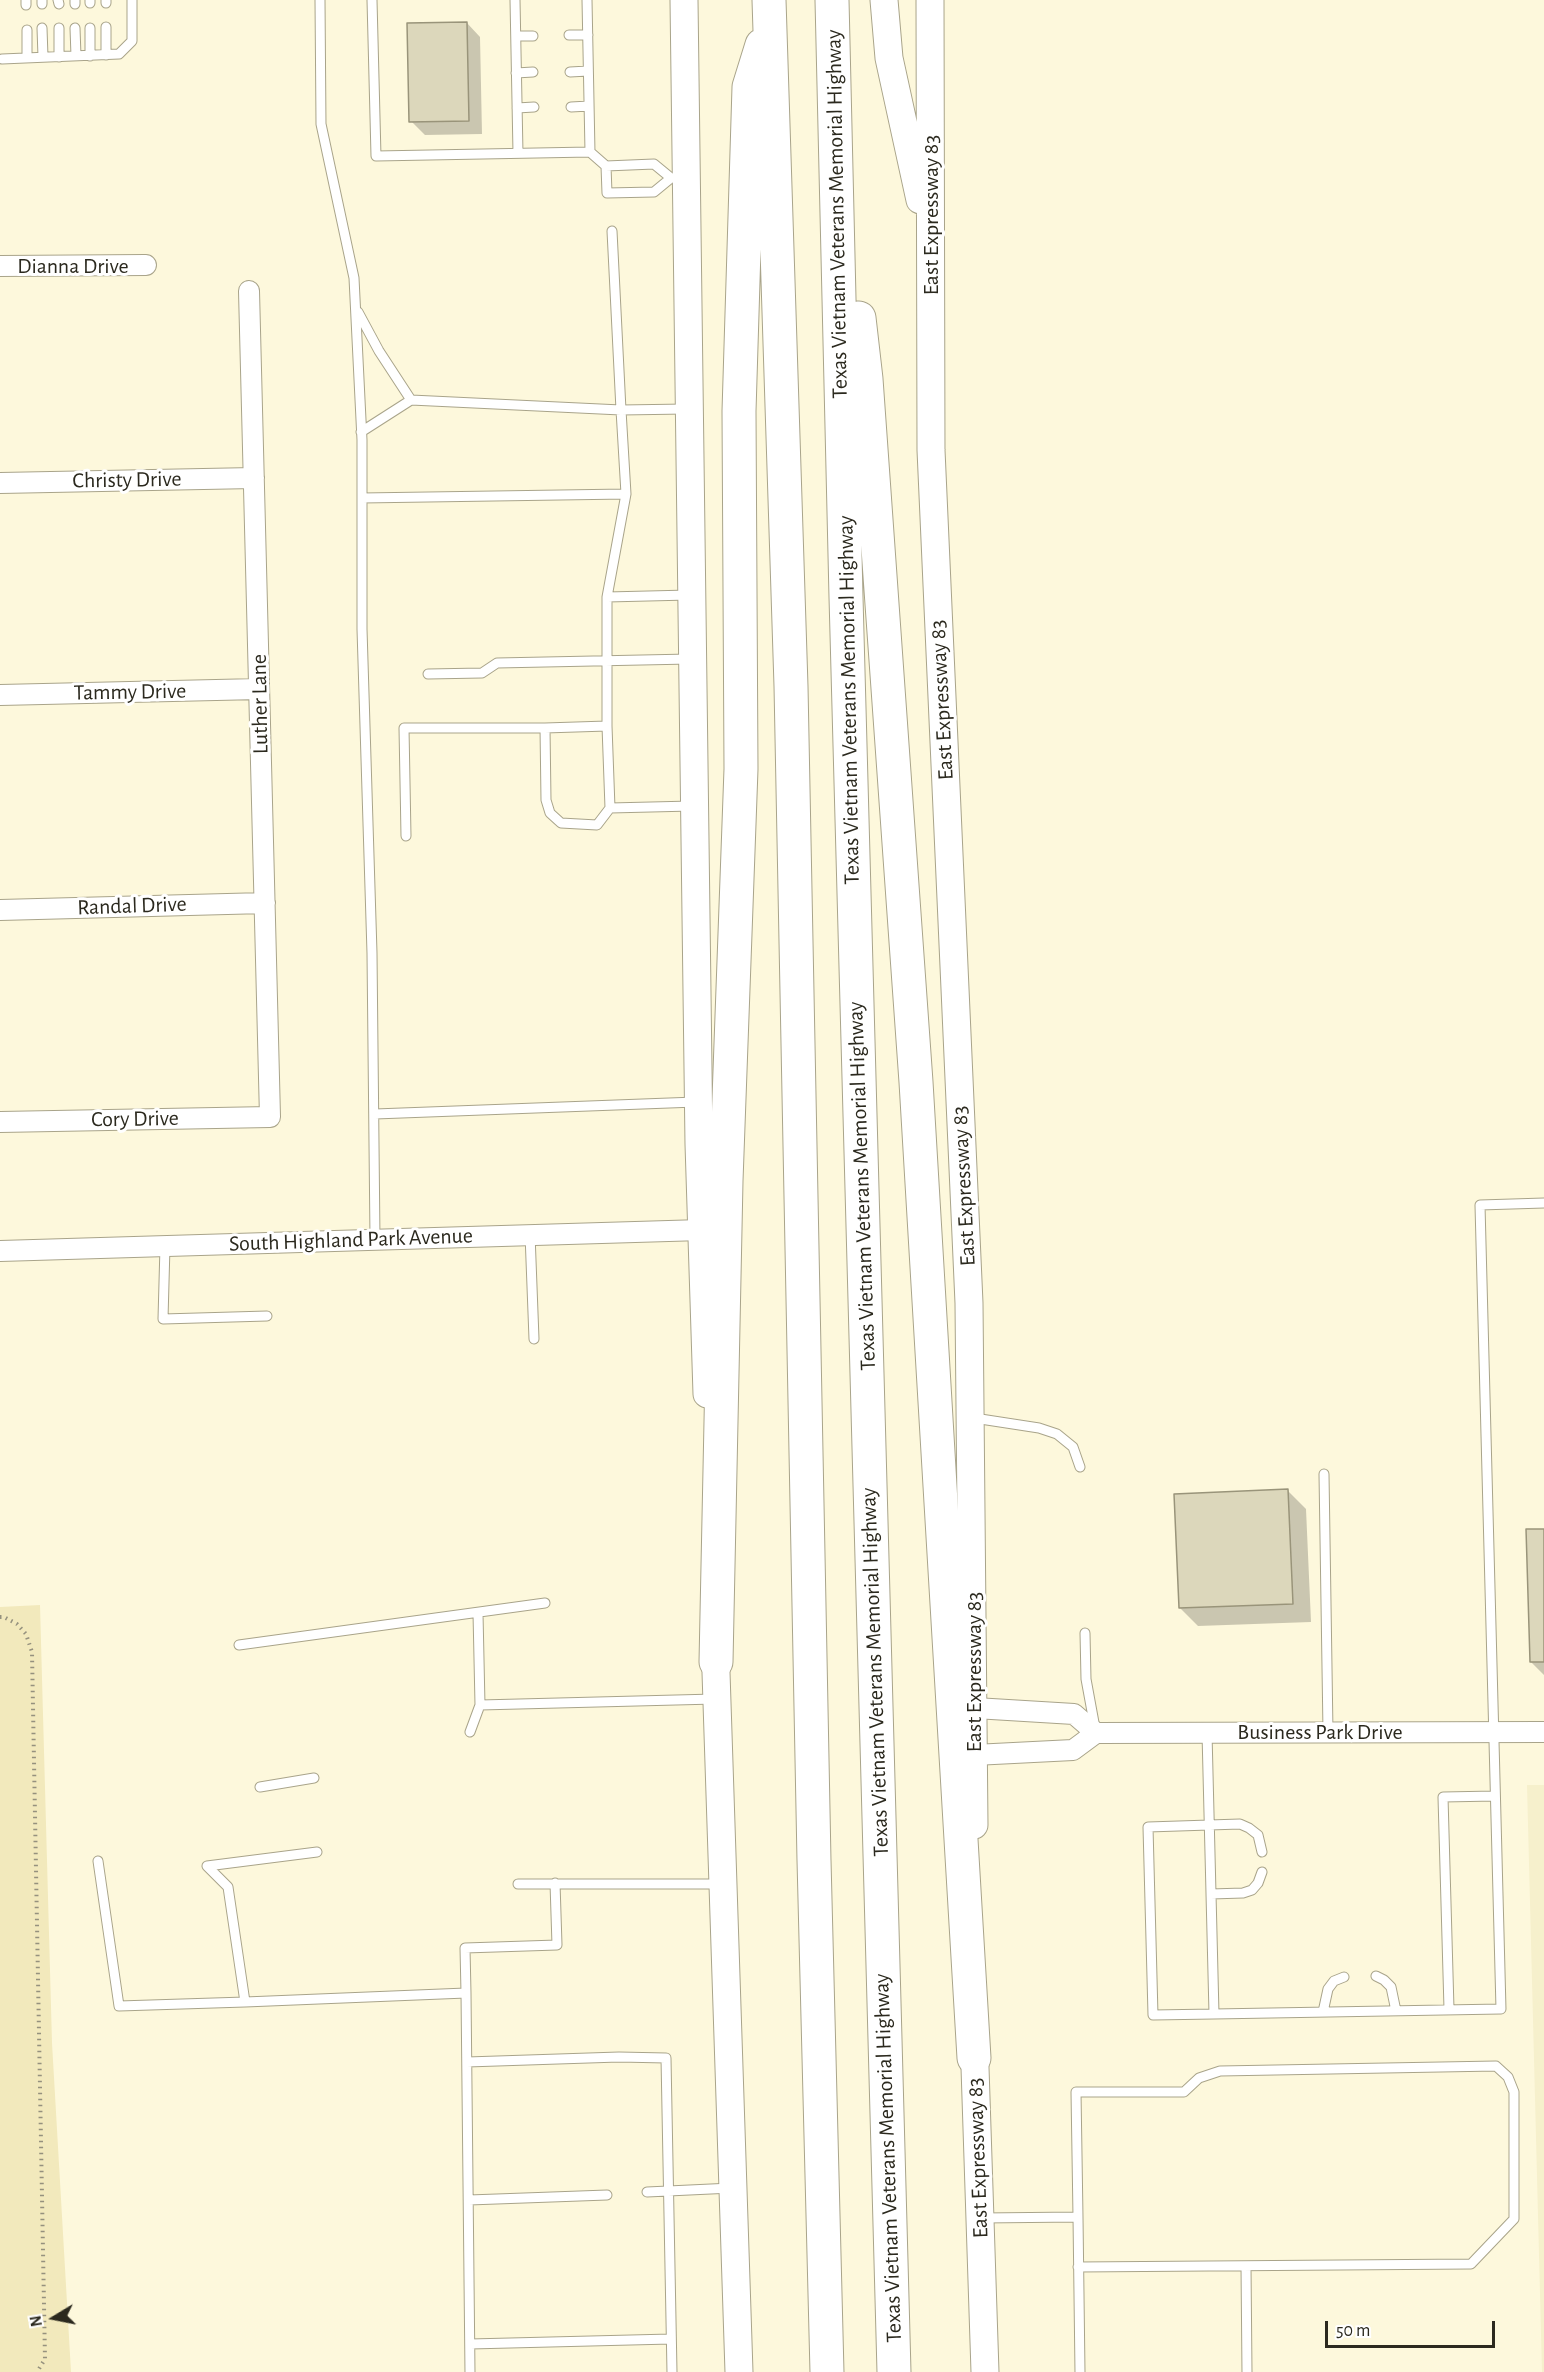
<!DOCTYPE html>
<style>
body{margin:0}
#map{position:relative;width:1544px;height:2372px;overflow:hidden;background:#fdf8dc;font-family:"Alegreya Sans",sans-serif}
canvas{display:block}
.north{position:absolute;left:24px;top:2288px;width:60px;height:60px;-webkit-text-stroke:4px #fff;paint-order:stroke;rotate:260deg;font-size:16px;font-weight:700;line-height:24px;text-align:center;color:#2b291e}
.north::after{content:'';display:block;margin:auto;width:21px;height:27px;background:#2b291e;clip-path:polygon(50% 0,100% 100%,50% 72%,0 100%)}
.scale{position:absolute;left:1325px;top:2321px;width:170px;height:27px;box-sizing:border-box;border:3px solid #2b291e;border-top:0;padding-left:8px;font-size:18px;line-height:21px;white-space:nowrap;color:#2b291e;-webkit-text-stroke:4px #fff;paint-order:stroke}
</style>
<div id="map">
<canvas width="1544" height="2372"></canvas>
<div class="north">N</div>
<div class="scale">50 m</div>
</div>
<script>
const ctx = document.querySelector('canvas').getContext('2d');
ctx.lineJoin = 'round';
function fillPath(path, color) { ctx.fillStyle = color; ctx.fill(path, 'evenodd'); }
const shape = rows => new Path2D(rows.map(r => 'M' + r).join(''));
function stroke(path, color, width, dash) { ctx.strokeStyle = color; ctx.lineWidth = width; ctx.lineCap = dash ? 'butt' : 'round'; ctx.setLineDash(dash || []); ctx.stroke(path); }
function write(font, color, halo, rows, align = 'center') {
  ctx.font = font + ' "Alegreya Sans",sans-serif'; ctx.lineWidth = 6; ctx.setLineDash([]); ctx.textBaseline = 'middle'; ctx.strokeStyle = halo; ctx.fillStyle = color; for (const [text, x, y, turn = 0] of rows) {
    ctx.save(); ctx.translate(x, y); ctx.rotate((+turn || 0) * Math.PI / 180); ctx.textAlign = isNaN(turn) ? turn : align; if (halo) ctx.strokeText(text, 0, 0); ctx.fillText(text, 0, 0); ctx.restore();
  }
}
fillPath(shape([
 [1527,1785,1544,1785,1544,2372,1542,2372]
]), '#f6f0cc');
fillPath(shape([
 [40,1605,52,2043,71,2372,0,2372,0,1607]
]), '#f2e9bc');
fillPath(shape([
 [467,23,480,37,482,134,425,135,411,121],
 [1288,1491,1306,1509,1311,1622,1198,1626,1180,1608],
 [1544,1531,1544,1675,1531,1662]
]), '#0003');
const building = shape([
 [467,22,469,121,409,122,407,23,467,22],
 [1288,1489,1293,1604,1179,1608,1174,1494,1288,1489],
 [1526,1529,1544,1529,1544,1662,1530,1662,1526,1529]
]);
fillPath(building, '#dcd7bb');
stroke(building, '#99947a', 1.5);
const lane = shape([
 [26,0,26,5],
 [42,0,42,4],
 [58,0,59,4],
 [75,0,75,4],
 [90,0,90,3],
 [106,0,106,3],
 [320,0,321,124,354,278,362,440,362,629,372,953,375,1239],
 [372,0,376,156,590,152,606,166],
 [515,0,518,153],
 [587,0,590,152],
 [106,27,106,55],
 [42,28,43,57],
 [59,28,59,57],
 [75,28,76,56],
 [90,28,90,56],
 [27,30,27,57],
 [569,35,588,35],
 [516,36,533,36],
 [2,59,119,54,132,41,132,0],
 [570,72,588,71],
 [516,73,533,72],
 [571,107,589,106],
 [517,108,534,107],
 [671,178,654,164,606,166,607,193,654,192,671,178,682,178],
 [358,312,379,351,411,400,621,410,612,231],
 [361,432,411,400],
 [362,498,626,494,621,410,686,409],
 [607,597,689,595],
 [428,674,482,673,497,663,690,659],
 [607,726,607,597,626,494],
 [610,808,597,825,561,823,550,813,546,800,545,728,607,726,610,808,692,806],
 [406,836,404,728,545,728],
 [375,1114,696,1102],
 [530,1234,534,1339],
 [165,1246,163,1319,267,1316],
 [974,1418,1039,1428,1057,1434,1073,1447,1080,1467],
 [1324,1474,1328,1732],
 [1085,1633,1086,1679,1095,1728],
 [239,1645,545,1603],
 [480,1705,715,1699],
 [470,1732,480,1705,478,1613],
 [1207,1733,1214,2014,1501,2009,1480,1205,1544,1203],
 [260,1787,314,1778],
 [98,1861,119,2006,245,2002,228,1887,207,1866],
 [207,1866,317,1852],
 [518,1884,721,1884],
 [1211,1894,1243,1893,1252,1890,1258,1883,1262,1872],
 [1376,1976,1384,1980,1391,1987,1396,2011],
 [466,1993,470,2372],
 [245,2002,466,1993,465,1948,557,1945,555,1883],
 [1449,2009,1443,1797,1495,1796],
 [1323,2012,1328,1989,1334,1981,1344,1977],
 [1214,2014,1153,2015,1148,1827,1240,1824,1249,1828,1258,1835,1262,1852],
 [467,2062,619,2057,666,2058,672,2372],
 [647,2192,732,2188],
 [469,2200,607,2195],
 [1078,2217,1076,2092,1184,2092,1199,2078,1220,2071,1496,2066,1508,2077,1514,2092,1514,2219,1471,2264,1078,2267],
 [982,2218,1078,2217,1080,2372],
 [1246,2266,1247,2372],
 [470,2344,671,2339]
]);
const street = shape([
 [0,266,146,265],
 [0,483,254,478],
 [0,695,259,689],
 [0,910,265,903],
 [0,1122,270,1117,249,291],
 [0,1251,702,1230],
 [1096,1733,1544,1732],
 [974,1755,1073,1750,1096,1733,1074,1714,975,1708]
]);
const secondary = shape([
 [684,0,699,1144,707,1394],
 [884,0,889,58,920,200],
 [930,0,931,450,969,1303,974,1825],
 [715,1642,739,2372],
 [974,2037,985,2372]
]);
const highway = shape([
 [769,0,791,686,814,1860,827,2372],
 [832,0,846,597,894,2372],
 [859,318,866,379,916,1082,974,2058],
 [716,1662,726,1181,741,769,739,411,749,87,762,45]
]);
stroke(lane, '#a9a48a', 11);
stroke(street, '#a9a48a', 22);
stroke(secondary, '#a9a48a', 29);
stroke(highway, '#a9a48a', 35);
stroke(shape([
 [0,1617,4,1617,17,1624,26,1634,32,1652,45,2359,37,2372]
]), '#95917e', 4, [1.5, 4.5]);
stroke(lane, '#fff', 9);
stroke(street, '#fff', 20);
stroke(secondary, '#fff', 27);
stroke(highway, '#fff', 33);
write('22px', '#2b291e', '#fff', [
 ["Texas Vietnam Veterans Memorial Highway",837,214,-91],
 ["East Expressway 83",931,215,-90],
 ["Dianna Drive",73,266],
 ["Christy Drive",127,480,-1],
 ["Tammy Drive",130,692,-1],
 ["Texas Vietnam Veterans Memorial Highway",849,700,-91],
 ["East Expressway 83",942,700,-93],
 ["Luther Lane",260,704,-91],
 ["Randal Drive",132,906,-2],
 ["Cory Drive",135,1119,-1],
 ["Texas Vietnam Veterans Memorial Highway",862,1186,-92],
 ["East Expressway 83",964,1186,-93],
 ["South Highland Park Avenue",351,1240,-2],
 ["Texas Vietnam Veterans Memorial Highway",875,1672,-92],
 ["East Expressway 83",974,1672,-90],
 ["Business Park Drive",1320,1732],
 ["Texas Vietnam Veterans Memorial Highway",888,2158,-92],
 ["East Expressway 83",978,2158,-92]
]);
</script>
